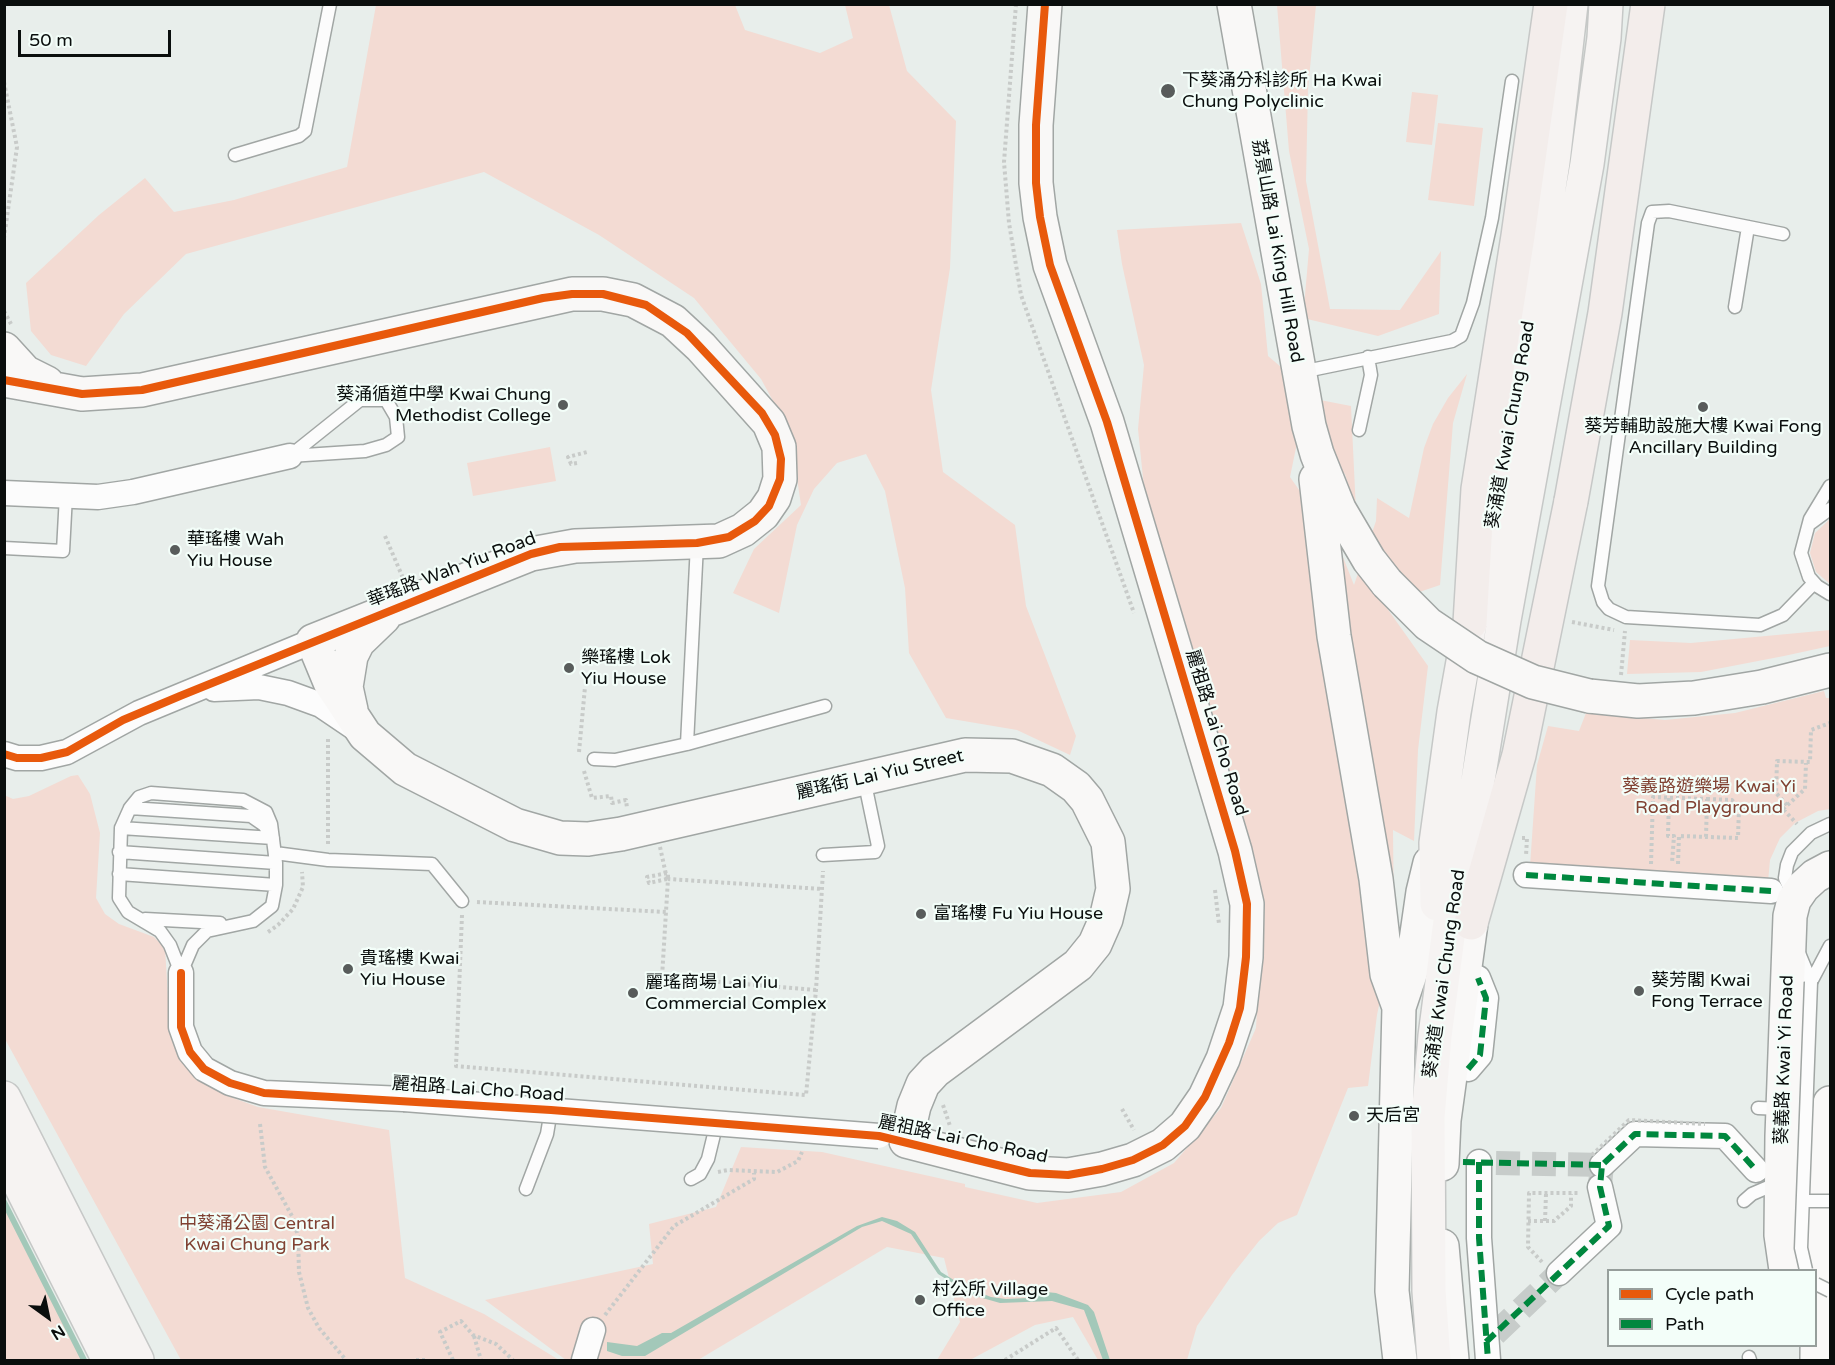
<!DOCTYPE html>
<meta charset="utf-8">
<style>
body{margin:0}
#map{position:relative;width:1835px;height:1365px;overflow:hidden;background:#e8eeeb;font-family:"Varela Round",sans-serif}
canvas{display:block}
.frame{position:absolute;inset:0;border:6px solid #0a0e0d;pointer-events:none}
.legend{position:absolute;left:1607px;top:1269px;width:210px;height:78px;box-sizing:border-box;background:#f3fef9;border:2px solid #969e9b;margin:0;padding:8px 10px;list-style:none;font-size:18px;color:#0a0e0d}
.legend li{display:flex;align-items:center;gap:12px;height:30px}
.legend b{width:30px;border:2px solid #969e9b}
.north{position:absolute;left:18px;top:1287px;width:60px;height:60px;-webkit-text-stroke:4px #f3fef9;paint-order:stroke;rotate:147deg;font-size:16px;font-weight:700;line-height:24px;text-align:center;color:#0a0e0d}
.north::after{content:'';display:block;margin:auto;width:21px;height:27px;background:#0a0e0d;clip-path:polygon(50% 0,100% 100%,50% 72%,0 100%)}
.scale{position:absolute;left:18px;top:30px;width:153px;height:27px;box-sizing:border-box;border:3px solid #0a0e0d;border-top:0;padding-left:8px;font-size:18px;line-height:21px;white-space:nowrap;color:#0a0e0d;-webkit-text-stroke:4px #f3fef9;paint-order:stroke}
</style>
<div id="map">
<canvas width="1835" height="1365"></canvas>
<div class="frame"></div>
<ul class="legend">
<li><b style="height:8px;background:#e8590c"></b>Cycle path</li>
<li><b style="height:8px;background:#00873e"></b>Path</li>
</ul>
<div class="north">N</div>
<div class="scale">50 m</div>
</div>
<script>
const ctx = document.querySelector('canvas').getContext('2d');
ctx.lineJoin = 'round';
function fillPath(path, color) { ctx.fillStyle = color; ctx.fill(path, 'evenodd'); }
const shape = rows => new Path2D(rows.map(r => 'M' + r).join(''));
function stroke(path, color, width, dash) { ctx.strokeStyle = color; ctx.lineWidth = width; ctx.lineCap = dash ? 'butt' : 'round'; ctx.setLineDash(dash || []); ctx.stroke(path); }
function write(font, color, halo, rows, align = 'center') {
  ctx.font = font + ' "Varela Round","Noto Sans TC",sans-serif'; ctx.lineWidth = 4.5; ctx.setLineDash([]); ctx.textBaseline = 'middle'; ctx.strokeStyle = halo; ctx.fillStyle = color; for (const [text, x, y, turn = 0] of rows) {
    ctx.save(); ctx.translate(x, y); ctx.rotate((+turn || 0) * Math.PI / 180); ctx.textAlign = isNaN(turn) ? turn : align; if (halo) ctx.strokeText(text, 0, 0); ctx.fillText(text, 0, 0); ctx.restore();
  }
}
fillPath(shape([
 [376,5,735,5,745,30,820,53,853,38,845,5,889,5,907,71,956,121,950,268,931,390,943,472,1015,525,1026,606,1076,736,1070,755,1017,730,946,718,909,653,905,588,885,491,866,454,837,463,814,489,797,525,779,613,733,593,754,549,801,505,790,432,761,379,694,298,599,235,484,172,186,254,124,314,86,366,51,355,31,331,26,283,99,215,145,178,174,212,234,200,347,167],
 [1277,5,1316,5,1308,89,1306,181,1330,309,1400,310,1441,251,1439,314,1378,336,1303,318,1309,249,1289,151],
 [1412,92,1438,95,1432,145,1406,142],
 [1438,123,1483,128,1474,206,1428,200],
 [1241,223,1261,284,1268,356,1320,400,1351,406,1356,511,1345,474,1297,443,1290,477,1339,547,1354,585,1376,521,1377,498,1409,518,1424,448,1433,424,1448,398,1467,374,1453,423,1440,585,1384,604,1428,666,1418,750,1414,841,1393,830,1394,932,1377,1015,1368,1086,1348,1088,1297,1215,1278,1223,1259,1241,1232,1275,1197,1326,1187,1360,1098,1360,1073,1317,1035,1325,970,1360,937,1360,960,1322,944,1258,887,1247,698,1360,566,1360,485,1300,653,1264,649,1224,716,1207,741,1147,822,1152,965,1184,965,1187,1037,1203,1121,1192,1174,1163,1221,1108,1256,1028,1263,908,1249,837,1195,664,1150,546,1138,429,1144,365,1122,264,1117,230],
 [550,447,556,481,473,496,467,463],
 [1830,519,1830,584,1816,572,1810,553,1815,533],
 [1830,630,1830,646,1784,656,1701,672,1627,674,1630,640,1691,643],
 [1824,691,1826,698,1830,698,1830,809,1818,811,1795,823,1780,838,1770,860,1768,882,1530,866,1537,765,1548,726,1579,731,1586,713,1665,720,1735,713],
 [78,775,90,794,100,833,96,898,105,914,119,924,154,937,165,948,170,1030,180,1059,199,1079,228,1096,258,1107,389,1130,405,1278,484,1314,559,1360,181,1360,5,1039,4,795,13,799,29,796,71,776],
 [5,1202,67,1322,84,1360,5,1360]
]), '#f3dbd3');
fillPath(shape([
 [882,1217,897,1221,915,1232,941,1272,965,1287,991,1297,1006,1299,1027,1298,1036,1291,1056,1293,1088,1305,1094,1312,1110,1360,1103,1360,1084,1310,1052,1301,1000,1303,972,1295,938,1274,911,1234,882,1221,862,1227,645,1356,622,1356,607,1351,607,1342,637,1346,662,1333,671,1333,857,1226]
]), '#a3c8b9');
stroke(shape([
 [4,1202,84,1360]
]), '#a3c8b9', 6);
stroke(shape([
 [1496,1163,1602,1165,1600,1185],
 [1495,1334,1559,1273]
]), '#c7ccca', 24, [24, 12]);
const lane = shape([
 [235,155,299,136,305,131,330,4],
 [1783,234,1669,211,1652,212,1648,223,1598,586,1603,602,1609,609,1626,617,1760,625,1783,615,1814,583],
 [1735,307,1748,227],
 [1301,372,1452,341,1461,336,1473,303,1492,218,1512,81],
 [360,400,386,400,396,417,398,437,386,445,365,451,290,456,360,400],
 [1359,430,1371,375,1368,357],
 [1830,486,1810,519,1801,553,1809,577,1817,586,1830,594],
 [1811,523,1830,509],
 [4,548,63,551,66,495],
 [687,744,697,544],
 [594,759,615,760,687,744,825,706],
 [151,793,243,800,266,812,271,824,276,863,276,885,272,906,253,921,207,931,193,945,181,973,170,945,160,931,128,912,119,898,121,828,130,808,139,797,151,793],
 [130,808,251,816,264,825,271,835],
 [121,828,273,838],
 [119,852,276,863],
 [275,853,328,860,432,864,462,901],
 [823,855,875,852,878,846,864,779],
 [119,874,276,885],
 [1793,896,1785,878,1787,865,1792,852,1811,833,1830,824],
 [145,919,220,923],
 [1799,953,1811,982],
 [1811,982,1830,946],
 [1758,1108,1781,1109],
 [691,1179,700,1174,708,1159,717,1122],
 [526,1189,547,1134,551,1110],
 [1744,1201,1752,1194,1780,1182],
 [1749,1357,1750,1360]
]);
const street = shape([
 [4,493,98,497,133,492,290,456],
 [214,689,259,687,288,693,321,705,355,728],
 [4,754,17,758,41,758,67,752,139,713,313,641],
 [1526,875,1771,891],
 [181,973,181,1027,190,1052,204,1069,230,1083,264,1093,404,1099],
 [1468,1069,1480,1055,1486,998,1478,978],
 [1479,1162,1479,1238,1488,1360],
 [1602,1165,1635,1134,1725,1136,1756,1170],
 [1559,1273,1609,1226,1600,1187],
 [584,1360,593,1330]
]);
const secondary = shape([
 [1234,4,1309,426,1317,454,1339,509,1369,560,1387,583],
 [4,349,25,372,47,383],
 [4,380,82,394,142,390,572,294,603,294,633,300,673,321,701,347,769,423,779,447,780,479,774,498,763,514,743,530,719,541,575,546,531,554,313,641,330,682,365,735,405,769,515,825,560,838,588,839,621,834,965,755,1012,756,1052,770,1076,787,1087,800,1108,842,1113,889,1106,919,1095,944,1078,965,935,1071,923,1084,914,1106,906,1141,1030,1173,1068,1175,1102,1169,1133,1160,1163,1145,1185,1126,1205,1097,1223,1059,1240,1008,1246,957,1247,904,1235,851,1107,422,1050,265,1040,217,1036,183,1036,125,1045,4],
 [1316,479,1334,636,1376,879,1387,974,1399,1007],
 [1589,696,1638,701,1694,698,1762,687,1830,670],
 [351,710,346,687,351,656,358,642,384,617],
 [1442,1164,1444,1120,1471,923,1471,894],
 [1442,1246,1452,1360],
 [1786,1270,1781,1235,1782,1136,1790,916,1794,900,1803,887,1815,876,1830,868],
 [1400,1360,1392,1291,1399,1007,1412,968,1423,892,1430,863],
 [1817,1360,1818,1247,1830,1103]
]);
const primary = shape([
 [1437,904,1436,843,1454,712,1470,623,1502,494,1553,162,1571,4],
 [4,1098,137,1360],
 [4,1153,109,1360],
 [1434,1360,1429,1291,1428,1117,1435,1036,1454,891,1474,805,1504,620,1587,164,1604,38,1606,4]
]);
const highway = shape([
 [1470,623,1478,489,1518,236,1551,4],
 [1471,923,1519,755,1571,501]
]);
stroke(lane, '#a1a6a4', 15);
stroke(street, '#a1a6a4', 27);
stroke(secondary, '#a1a6a4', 36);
stroke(primary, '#c6c8c7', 36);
stroke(highway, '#c6c8c7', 36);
stroke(shape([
 [1016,4,1004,162,1009,223,1021,295,1134,613],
 [4,82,17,147,4,238],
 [4,311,11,324],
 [577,463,571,464,568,457,587,452],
 [385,536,403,578],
 [1572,622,1614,630],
 [1621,675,1625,631],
 [579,752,585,687],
 [584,771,592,798,611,796,612,803,626,800,627,808],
 [1669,798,1668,836,1674,836,1672,863],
 [1707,799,1732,800,1739,808],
 [1787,805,1776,793,1777,761,1810,762,1811,730,1830,723],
 [1783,809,1805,789,1806,763],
 [1522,838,1527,838,1526,856],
 [328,844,328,736],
 [1651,864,1653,797,1707,799,1706,837],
 [1678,864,1679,836,1738,838,1739,808,1783,809,1797,824],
 [667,879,649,883,647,877,668,873,668,879],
 [1215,890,1219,924],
 [477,902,666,912],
 [462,915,456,1066,806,1095,816,990,823,871],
 [268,932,278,925,293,909,303,887,302,872],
 [816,990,662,977,668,879,822,889],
 [943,1105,950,1126],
 [1122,1109,1134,1130],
 [260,1124,265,1167,292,1216,298,1236,299,1272,308,1308,319,1328,346,1360],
 [718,1172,728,1170,777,1172,798,1161,802,1152],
 [1528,1221,1554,1221,1571,1206,1571,1194],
 [1545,1221,1546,1194],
 [1542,1262,1528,1247,1529,1193,1578,1193],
 [605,1315,674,1226,754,1179,754,1173],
 [474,1336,481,1360],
 [416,1360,425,1360],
 [453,1360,440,1332,461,1321,473,1335,496,1344,513,1360],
 [1005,1360,1056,1328,1078,1360]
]), '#c8cbc9', 4, [3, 3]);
stroke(lane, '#fcfcfc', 12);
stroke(street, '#fcfcfc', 24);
stroke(secondary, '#f9f8f7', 33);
stroke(primary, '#f6f3f2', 33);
stroke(highway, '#f3edeb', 33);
const laneBridge = shape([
 [1805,1201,1830,1201],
 [1806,1270,1801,1248,1811,982],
 [1816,1284,1830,1291]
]);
const streetBridge = shape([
 [404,1099,879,1136]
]);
const secondaryBridge = shape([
 [1387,583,1428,624,1477,657,1533,682,1589,696]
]);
const highwayBridge = shape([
 [1571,501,1605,313,1648,4]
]);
stroke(laneBridge, '#a1a6a4', 15, []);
stroke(streetBridge, '#a1a6a4', 27, []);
stroke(secondaryBridge, '#a1a6a4', 36, []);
stroke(highwayBridge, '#c6c8c7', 36, []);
stroke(shape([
 [660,847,667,879],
 [1592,1155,1629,1120,1705,1124]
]), '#c8cbc9', 4, [3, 3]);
stroke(laneBridge, '#fcfcfc', 12);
stroke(streetBridge, '#fcfcfc', 24);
stroke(secondaryBridge, '#f9f8f7', 33);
stroke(highwayBridge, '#f3edeb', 33);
stroke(shape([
 [1526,875,1771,891],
 [1468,1069,1480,1055,1486,998,1478,978],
 [1463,1162,1602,1165],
 [1479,1162,1479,1238,1488,1360],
 [1486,1342,1609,1226,1600,1187,1602,1165,1635,1134,1725,1136,1756,1170]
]), '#00873e', 6, [12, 6]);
stroke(shape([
 [4,380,82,394,142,390,543,298,572,294,603,294,646,305,687,333,762,413,775,435,781,459,780,479,769,506,755,521,729,537,697,543,560,547,531,554,180,696,123,720,67,752,41,758,17,758,4,754],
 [181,973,181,1027,190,1052,204,1069,230,1083,264,1093,551,1110,879,1136,1030,1173,1068,1175,1102,1169,1133,1160,1163,1145,1185,1126,1205,1097,1229,1043,1240,1008,1246,957,1247,904,1235,851,1107,422,1050,265,1040,217,1036,183,1036,125,1045,4]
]), '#e8590c', 8);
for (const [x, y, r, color] of [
 [1168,91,8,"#585c5b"],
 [563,405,6,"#585c5b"],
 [1703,407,6,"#585c5b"],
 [175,550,6,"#585c5b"],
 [569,668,6,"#585c5b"],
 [921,914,6,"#585c5b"],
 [348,969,6,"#585c5b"],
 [1639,991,6,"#585c5b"],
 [633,993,6,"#585c5b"],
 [1354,1116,6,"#585c5b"],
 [920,1300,6,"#585c5b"]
]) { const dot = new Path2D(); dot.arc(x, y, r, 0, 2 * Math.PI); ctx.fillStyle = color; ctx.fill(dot); stroke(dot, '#f3fef9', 2); }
write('18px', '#0a0e0d', '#f3fef9', [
 ["下葵涌分科診所 Ha Kwai",1182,81],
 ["Chung Polyclinic",1182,102],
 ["葵涌循道中學 Kwai Chung",551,395,"right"],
 ["Methodist College",551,416,"right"],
 ["葵芳輔助設施大樓 Kwai Fong",1703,427,"center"],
 ["Ancillary Building",1703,448,"center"],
 ["華瑤樓 Wah",187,540],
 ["Yiu House",187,561],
 ["樂瑤樓 Lok",581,658],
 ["Yiu House",581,679],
 ["富瑤樓 Fu Yiu House",933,914],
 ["貴瑤樓 Kwai",360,959],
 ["Yiu House",360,980],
 ["葵芳閣 Kwai",1651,981],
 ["Fong Terrace",1651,1002],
 ["麗瑤商場 Lai Yiu",645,983],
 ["Commercial Complex",645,1004],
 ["天后宮",1366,1116],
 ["村公所 Village",932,1290],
 ["Office",932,1311]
], 'left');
write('18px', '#0a0e0d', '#f3fef9', [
 ["荔景山路 Lai King Hill Road",1277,251,80],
 ["葵涌道 Kwai Chung Road",1511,425,-80],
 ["華瑤路 Wah Yiu Road",452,570,-21],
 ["麗祖路 Lai Cho Road",1216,733,73],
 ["麗瑤街 Lai Yiu Street",880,775,-13],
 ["葵涌道 Kwai Chung Road",1445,974,-82],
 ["葵義路 Kwai Yi Road",1785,1060,-88],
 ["麗祖路 Lai Cho Road",478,1090,4],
 ["麗祖路 Lai Cho Road",963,1140,12]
]);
write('18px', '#804132', '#f3fef9', [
 ["葵義路遊樂場 Kwai Yi",1709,787],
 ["Road Playground",1709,808],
 ["中葵涌公園 Central",257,1224],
 ["Kwai Chung Park",257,1245]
]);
</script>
